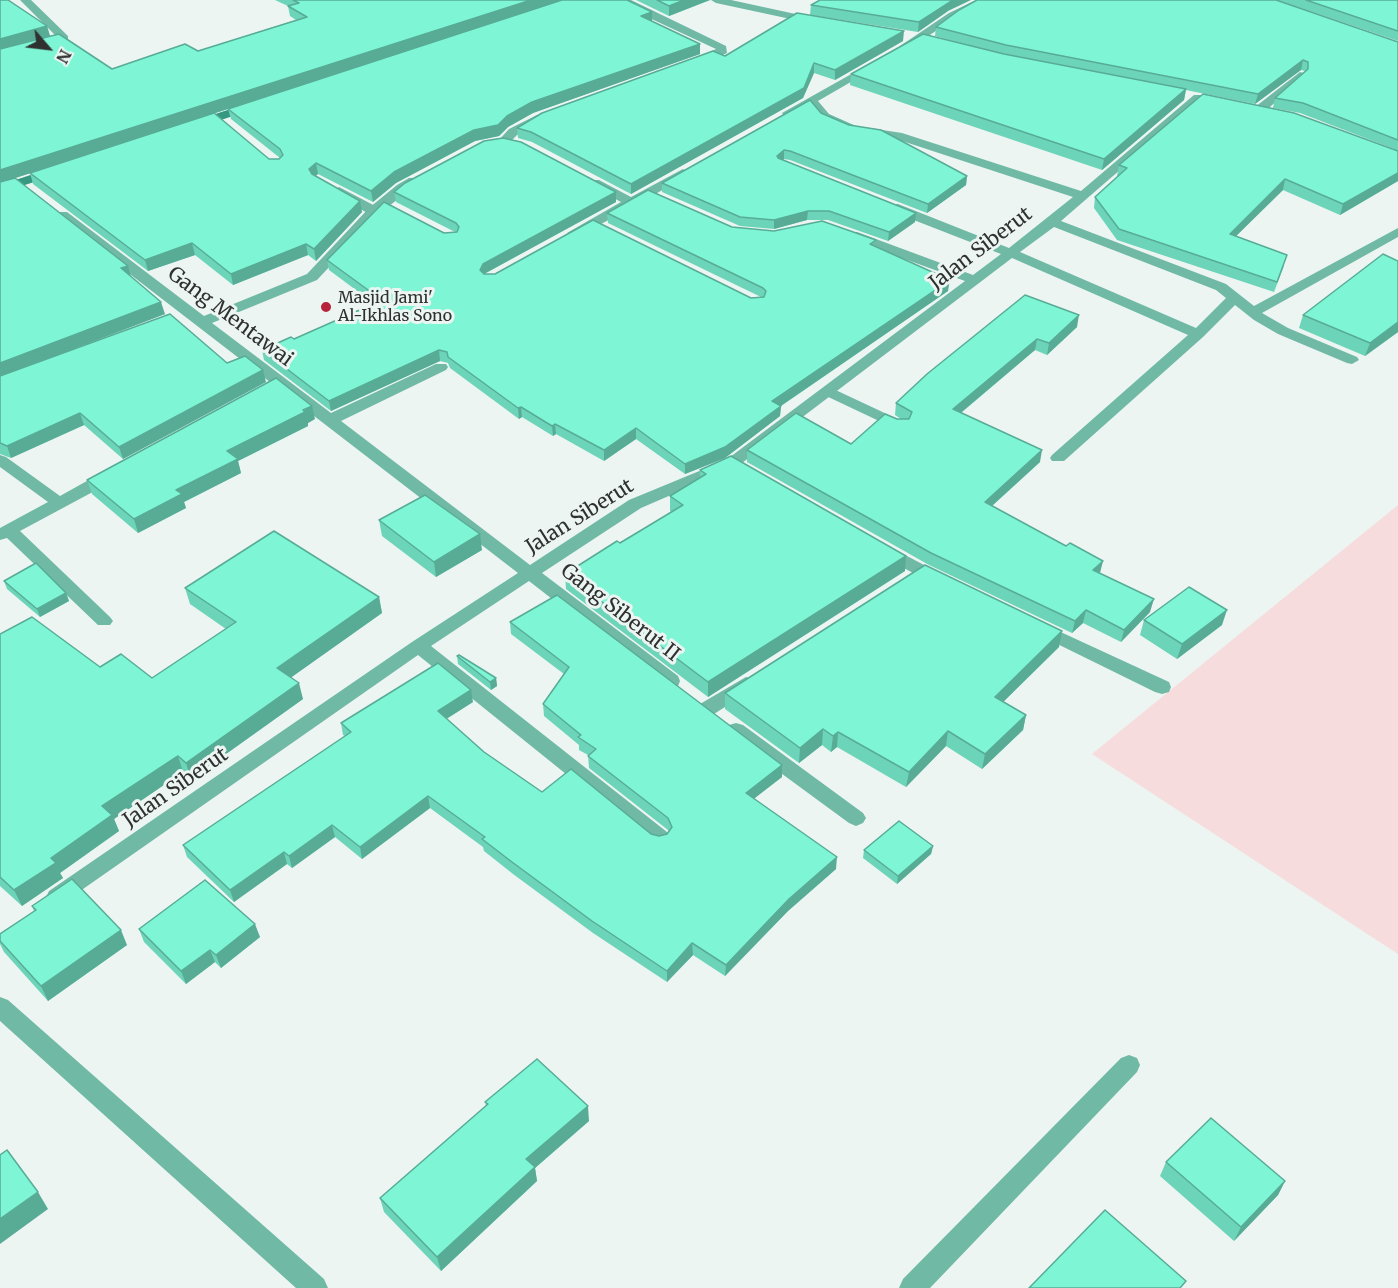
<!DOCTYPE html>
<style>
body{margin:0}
#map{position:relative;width:1398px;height:1288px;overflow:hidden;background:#ecf5f2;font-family:Merriweather,serif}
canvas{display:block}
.north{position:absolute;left:18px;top:18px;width:60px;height:60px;-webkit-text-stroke:4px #ecf5f2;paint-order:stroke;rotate:118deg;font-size:16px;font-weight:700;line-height:24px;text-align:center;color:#2e3130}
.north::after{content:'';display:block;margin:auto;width:21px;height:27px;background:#2e3130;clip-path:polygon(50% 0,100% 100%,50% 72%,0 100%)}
</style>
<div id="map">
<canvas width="1398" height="1288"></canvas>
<div class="north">N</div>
</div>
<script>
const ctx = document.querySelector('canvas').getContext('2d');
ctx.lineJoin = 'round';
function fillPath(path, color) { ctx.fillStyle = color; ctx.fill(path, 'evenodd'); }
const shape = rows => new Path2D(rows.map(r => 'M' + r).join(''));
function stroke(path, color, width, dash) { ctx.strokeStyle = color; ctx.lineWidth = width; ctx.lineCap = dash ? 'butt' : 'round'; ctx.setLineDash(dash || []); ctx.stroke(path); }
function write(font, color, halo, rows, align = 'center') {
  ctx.font = font + ' Merriweather,serif'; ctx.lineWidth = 6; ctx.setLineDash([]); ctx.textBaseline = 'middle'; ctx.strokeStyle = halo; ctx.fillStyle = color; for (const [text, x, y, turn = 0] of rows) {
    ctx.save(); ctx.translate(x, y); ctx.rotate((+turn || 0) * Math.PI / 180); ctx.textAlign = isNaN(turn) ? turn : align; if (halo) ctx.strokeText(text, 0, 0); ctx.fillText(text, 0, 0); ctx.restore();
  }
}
fillPath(shape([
 [1398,505,1398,954,1092,754]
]), '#f6dcdc');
fillPath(shape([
 [339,187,379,208,380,211,374,215,369,214,334,194,333,191,339,187],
 [827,386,906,423,909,426,906,429,896,429,822,394,819,391,827,386]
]), '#70b9a5');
fillPath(shape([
 [20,0,31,0,68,36,68,40,60,40,20,0],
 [619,0,631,0,726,46,727,53,700,65,692,65,692,61,716,49,630,9,619,0],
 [711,0,731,0,814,18,819,21,814,24,716,3,711,0],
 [976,0,989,0,957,17,910,48,902,48,900,46,949,13,976,0],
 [871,63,875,64,875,68,818,101,829,114,856,126,902,133,1081,191,1194,95,1202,95,1202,99,1061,221,1226,284,1254,306,1398,228,1398,237,1262,313,1288,328,1357,357,1359,360,1352,364,1347,363,1278,334,1254,320,1235,305,1203,337,1064,461,1052,461,1050,458,1052,455,1188,335,1012,258,738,466,641,508,542,573,678,676,680,681,678,686,671,688,664,686,529,581,431,646,667,832,670,838,667,844,660,846,653,844,418,655,63,903,56,905,49,903,46,897,49,891,412,642,518,573,57,218,55,215,57,212,67,212,204,316,307,274,369,208,397,185,409,178,417,178,419,181,417,184,379,214,317,280,212,323,331,413,436,364,446,364,448,367,446,370,341,421,530,565,629,500,726,460,965,281,847,238,845,235,847,232,857,232,973,275,1001,254,888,210,887,207,888,204,898,204,1009,248,1073,197,896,139,849,132,821,120,809,106,792,116,784,116,782,113,871,63],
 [1054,227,1216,290,1226,298,1196,328,1020,252,1054,227],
 [1300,72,1304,73,1304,77,1263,113,1255,113,1255,107,1300,72],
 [537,115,543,119,541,122,517,135,508,144,500,144,498,141,509,129,537,115],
 [683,169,689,173,687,176,636,205,579,236,574,237,567,233,621,202,591,186,589,183,591,180,599,180,631,197,683,169],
 [0,455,6,457,60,496,103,472,115,472,117,476,115,480,20,531,110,617,113,621,110,625,98,625,7,538,0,540,0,528,48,502,0,467,0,455],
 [886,545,947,577,950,581,947,585,935,585,880,555,878,551,880,547,886,545],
 [1039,622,1169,682,1171,687,1169,692,1162,694,1155,692,1033,632,1030,628,1033,624,1039,622],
 [746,677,753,679,755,684,753,689,714,714,707,716,700,714,698,709,700,704,746,677],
 [736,723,743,725,863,813,866,818,863,823,856,826,849,823,729,735,727,730,729,725,736,723],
 [0,997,8,1000,324,1279,328,1288,296,1288,0,1021,0,997],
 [1129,1055,1137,1058,1140,1065,1137,1072,930,1288,899,1288,903,1279,1121,1058,1129,1055]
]), '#70b9a5');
fillPath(shape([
 [252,102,258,106,256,108,195,129,189,125,191,122,252,102],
 [55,167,61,171,59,174,0,193,0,185,55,167]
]), '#369880');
fillPath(shape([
 [0,0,47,26,50,36,112,69,198,51,296,20,290,16,288,6,275,0,627,0,652,12,652,21,700,54,533,113,508,127,499,136,475,141,396,183,373,202,318,174,315,176,362,212,316,261,308,255,233,285,195,255,148,271,33,184,30,173,269,159,279,159,280,158,231,119,228,109,385,58,6,181,131,276,165,314,44,360,227,363,266,382,123,459,84,425,11,458,0,454],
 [636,0,710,0,669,16],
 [977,0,1398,0,1398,41,1292,5,1398,42,1398,181,1340,215,1283,190,1236,236,1284,266,1274,292,1117,240,1094,208,1095,197,1118,176,1117,176,1119,165,1394,149,1300,113,1273,108,1275,98,1305,71,1301,70,1255,104,1186,90,1184,100,1102,170,850,85,851,74,982,49,935,36,936,27],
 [811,5,948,11,918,32,810,15],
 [903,41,835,80,814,73,803,98,631,194,532,142,518,138,517,128,725,56],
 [821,113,967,176,966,185,927,213,790,160,784,159,783,160,915,222,888,241,828,220,807,220,774,229,740,226,662,192,662,183],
 [394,192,616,202,484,274,751,298,761,297,608,223,607,213,732,227,875,246,948,291,781,406,780,416,725,458,685,474,636,439,604,461,556,434,553,436,522,417,519,419,450,368,448,363,440,361,331,411,264,360,262,350,294,339,368,306,368,299,329,270,327,260,444,233,455,232,396,202],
 [1398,261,1398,332,1365,356,1299,328,1303,315],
 [1025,295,1077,327,1047,355,1035,350,961,413,1040,462,992,506,1100,573,1150,612,1121,642,1083,623,1072,633,929,565,747,462,747,450,851,444,897,419,901,419,895,415,896,403],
 [315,419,308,423,308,426,238,461,241,473,184,502,186,508,138,533,92,494,87,480],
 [700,470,905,571,708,697,566,589,565,574,672,512,670,511,670,496,700,478],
 [379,520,482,550,436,577,382,536],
 [4,581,66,593,69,601,40,617,7,589],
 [185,588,379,597,382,613,291,677,303,699,191,779,183,772,114,819,119,831,60,873,63,878,22,906,0,886,0,634,100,667,152,678,226,629,190,604],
 [1144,620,1222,625,1177,659,1140,635],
 [510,622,782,765,782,777,754,798,836,869,788,911,725,976,693,955,667,982,593,933,513,874,484,851,483,847,430,808,362,859,335,837,292,868,287,864,234,902,187,857,183,845,345,736,343,735,341,723,473,702,446,719,484,752,542,792,651,834,659,836,667,834,669,832,668,830,589,768,588,755,579,750,579,745,544,716,543,704,564,674,511,634],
 [1059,647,1003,702,1026,715,1023,730,982,769,946,746,906,787,837,747,831,752,822,745,799,763,725,709,725,693],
 [457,656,496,678,497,686,491,690,458,664],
 [933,846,931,854,897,884,863,858,864,850],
 [32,906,127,945,48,1001,4,952,0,944,0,934,34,911],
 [139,929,260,937,221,968,215,962,186,984,144,942],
 [485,1102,589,1121,535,1168,537,1181,441,1271,384,1212,380,1198,486,1106],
 [1166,1162,1285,1181,1278,1195,1234,1241,1160,1176]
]), '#6cd4b8');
fillPath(shape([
 [531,0,563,0,0,183,0,170],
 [684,0,710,0,669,16,669,6],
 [953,0,971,0,948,11,918,32,919,22],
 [652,12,652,22,641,16],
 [47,26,50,36,0,51,0,39],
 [904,31,903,41,835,80,835,70],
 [700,44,700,54,533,113,508,127,499,136,475,141,396,183,373,202,371,191,394,172,474,130,507,116,532,102],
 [1303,60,1301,70,1255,104,1258,94],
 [814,63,814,73,803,98,631,194,631,184],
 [1186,89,1184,100,1102,170,1104,159],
 [784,150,784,159,777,164,777,156],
 [316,163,318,174,311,180,309,169],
 [1398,173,1398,181,1340,215,1343,204],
 [967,176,966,185,927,213,928,204],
 [1285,179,1283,190,1227,245,1230,234],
 [616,192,616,202,484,274,480,270,483,264],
 [360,201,362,212,316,261,314,249],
 [808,211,807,220,774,229,774,220],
 [916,213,915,222,888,241,889,232],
 [192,243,195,255,148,271,145,260],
 [306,244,308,255,233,285,231,274],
 [128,266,131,277,121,268],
 [950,280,948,291,772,412,772,401],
 [161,302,165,314,0,377,0,363],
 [1079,315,1077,327,1047,355,1049,343],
 [1398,322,1398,332,1365,356,1370,343],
 [1037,339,1035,350,951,421,953,409],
 [439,350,440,361,331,411,329,401],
 [263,370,266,382,123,459,119,447],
 [312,406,315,419,308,423,308,426,238,461,241,473,184,502,186,508,138,533,134,519,176,490,227,451],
 [781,406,780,416,725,458,685,474,685,464],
 [521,407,522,417,519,419,518,408],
 [80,413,84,425,11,458,7,446],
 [555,424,556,434,553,436,552,426],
 [636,428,636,439,604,461,604,450],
 [1042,450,1040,462,983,514,985,502],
 [480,534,482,550,436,577,434,562],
 [906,556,905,571,708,697,708,682],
 [1103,561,1100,573,1093,570],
 [66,593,69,601,40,617,37,609],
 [379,597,382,613,282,684,277,668],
 [1154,599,1150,612,1121,642,1124,630],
 [1086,610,1083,623,1072,633,1075,621],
 [1227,610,1222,625,1177,659,1182,644],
 [1062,631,1059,647,993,712,995,697],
 [496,678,497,686,491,690,490,682],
 [299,683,303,699,191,779,186,763],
 [471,690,473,702,440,723,438,711],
 [1026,715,1023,730,982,769,985,754],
 [823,729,822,745,799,763,800,748],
 [948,731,946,746,906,787,909,772],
 [838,732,837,747,831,752,833,736],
 [178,756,183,772,114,819,119,831,60,873,63,878,22,906,14,890,51,858,102,806],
 [782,765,782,777,746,805,746,793],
 [428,796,430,808,362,859,360,847],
 [332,825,335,837,292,868,289,856],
 [933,846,931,854,897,884,898,876],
 [284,852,287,864,234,902,230,890],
 [837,857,836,869,788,911,725,976,726,965,789,899],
 [255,924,260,937,221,968,216,955],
 [121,930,127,945,48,1001,41,986],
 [692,943,693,955,667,982,667,971],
 [210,950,215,962,186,984,181,971],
 [588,1106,589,1121,535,1168,537,1181,441,1271,437,1257,526,1159],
 [1285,1181,1278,1195,1234,1241,1241,1227],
 [38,1192,48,1209,0,1244,0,1219]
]), '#58ac96');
const building = shape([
 [0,0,8,0,47,26,0,39,0,0],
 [293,0,531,0,0,170,0,49,59,34,112,69,185,44,198,51,307,17,288,6,299,3,293,0],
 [562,0,627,0,652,12,641,16,700,44,532,102,507,116,498,125,474,130,394,172,371,191,316,163,309,169,312,174,360,201,314,249,306,244,231,274,192,243,145,260,30,173,214,113,269,159,279,159,283,155,280,149,228,109,562,0],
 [657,0,684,0,669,6,657,0],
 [820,0,953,0,919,22,811,5,820,0],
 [977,0,1276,0,1398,42,1398,140,1303,103,1275,98,1308,69,1308,62,1303,60,1258,94,1006,45,936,27,959,10,977,0],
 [1306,0,1398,0,1398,31,1306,0],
 [797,13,904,31,835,70,814,63,804,88,631,184,531,132,517,128,542,113,713,51,725,56,797,13],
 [923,34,1004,54,1186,89,1104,159,851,74,923,34],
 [1203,94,1294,113,1398,151,1398,173,1343,204,1285,179,1230,234,1287,255,1277,282,1119,229,1095,197,1127,168,1119,165,1203,94],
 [810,100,821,113,849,125,881,130,967,176,928,204,790,151,784,150,777,156,778,158,916,213,889,232,829,211,808,211,774,220,740,217,662,183,810,100],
 [503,138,521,142,616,192,483,264,480,270,484,274,495,274,593,220,751,298,764,297,766,291,763,288,607,213,648,190,732,227,774,231,822,221,876,240,870,244,950,280,772,401,781,406,725,447,685,464,636,428,604,450,555,424,552,426,521,407,518,408,448,357,447,352,439,350,329,401,262,350,291,337,294,339,373,304,367,299,375,295,327,260,384,202,444,233,457,232,459,227,456,223,394,192,405,183,484,141,503,138],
 [15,178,128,266,121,268,161,302,0,363,0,182,15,178],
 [1383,254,1398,261,1398,322,1370,343,1303,315,1383,254],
 [1025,295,1079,315,1049,343,1037,339,953,409,1042,450,985,502,1066,546,1070,543,1103,561,1093,570,1154,599,1124,630,1086,610,1075,621,931,553,747,450,796,413,851,444,885,414,897,419,909,419,912,412,896,403,927,374,1025,295],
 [170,314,227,363,245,356,263,370,119,447,80,413,7,446,0,443,0,376,170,314],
 [276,378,312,406,303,410,305,412,227,451,238,459,176,490,182,494,134,519,87,480,276,378],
 [731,456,906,556,708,682,565,574,617,541,620,543,683,505,670,496,706,474,700,470,731,456],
 [425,495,480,534,434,562,379,520,425,495],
 [274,531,379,597,277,668,299,683,186,763,178,756,102,806,112,815,51,858,56,863,14,890,0,877,0,634,32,617,100,667,121,654,152,678,236,622,185,588,274,531],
 [36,563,66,593,37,609,4,581,36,563],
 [925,565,1062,631,995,697,1026,715,985,754,948,731,909,772,838,732,833,736,823,729,800,748,725,693,925,565],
 [1189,587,1227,610,1182,644,1144,620,1189,587],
 [557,595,782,765,746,793,837,857,789,899,726,965,692,943,667,971,592,921,512,862,482,839,485,837,428,796,360,847,332,825,289,856,284,852,230,890,183,845,351,732,341,723,438,663,471,690,438,711,484,752,542,792,571,769,651,834,659,836,667,834,672,827,668,818,588,756,596,749,578,737,581,735,543,704,569,667,510,622,557,595],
 [459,655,496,678,490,682,457,656,459,655],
 [899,821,933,846,898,876,864,850,899,821],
 [72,879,121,930,41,986,0,941,0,934,36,910,32,906,72,879],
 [205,880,255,924,216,955,210,950,181,971,139,929,205,880],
 [537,1059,588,1106,526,1159,535,1167,437,1257,380,1198,488,1104,485,1102,537,1059],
 [1211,1118,1285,1181,1241,1227,1166,1162,1211,1118],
 [7,1150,38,1192,0,1219,0,1155,7,1150],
 [1105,1210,1186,1281,1180,1288,1029,1288,1105,1210]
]);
fillPath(building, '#7ef6d6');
stroke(building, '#58ac96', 1.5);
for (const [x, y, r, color] of [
 [326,307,6,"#b5223a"]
]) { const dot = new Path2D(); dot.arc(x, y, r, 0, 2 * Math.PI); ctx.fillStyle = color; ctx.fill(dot); stroke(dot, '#ecf5f2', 2); }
write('16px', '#2e3130', '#ecf5f2', [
 ["Masjid Jami'",338,298],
 ["Al-Ikhlas Sono",338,316]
], 'left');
write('20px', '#2e3130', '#ecf5f2', [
 ["Jalan Siberut",981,249,-37],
 ["Gang Mentawai",230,317,37],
 ["Jalan Siberut",580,517,-32],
 ["Gang Siberut II",620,613,38],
 ["Jalan Siberut",176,788,-35]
]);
</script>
